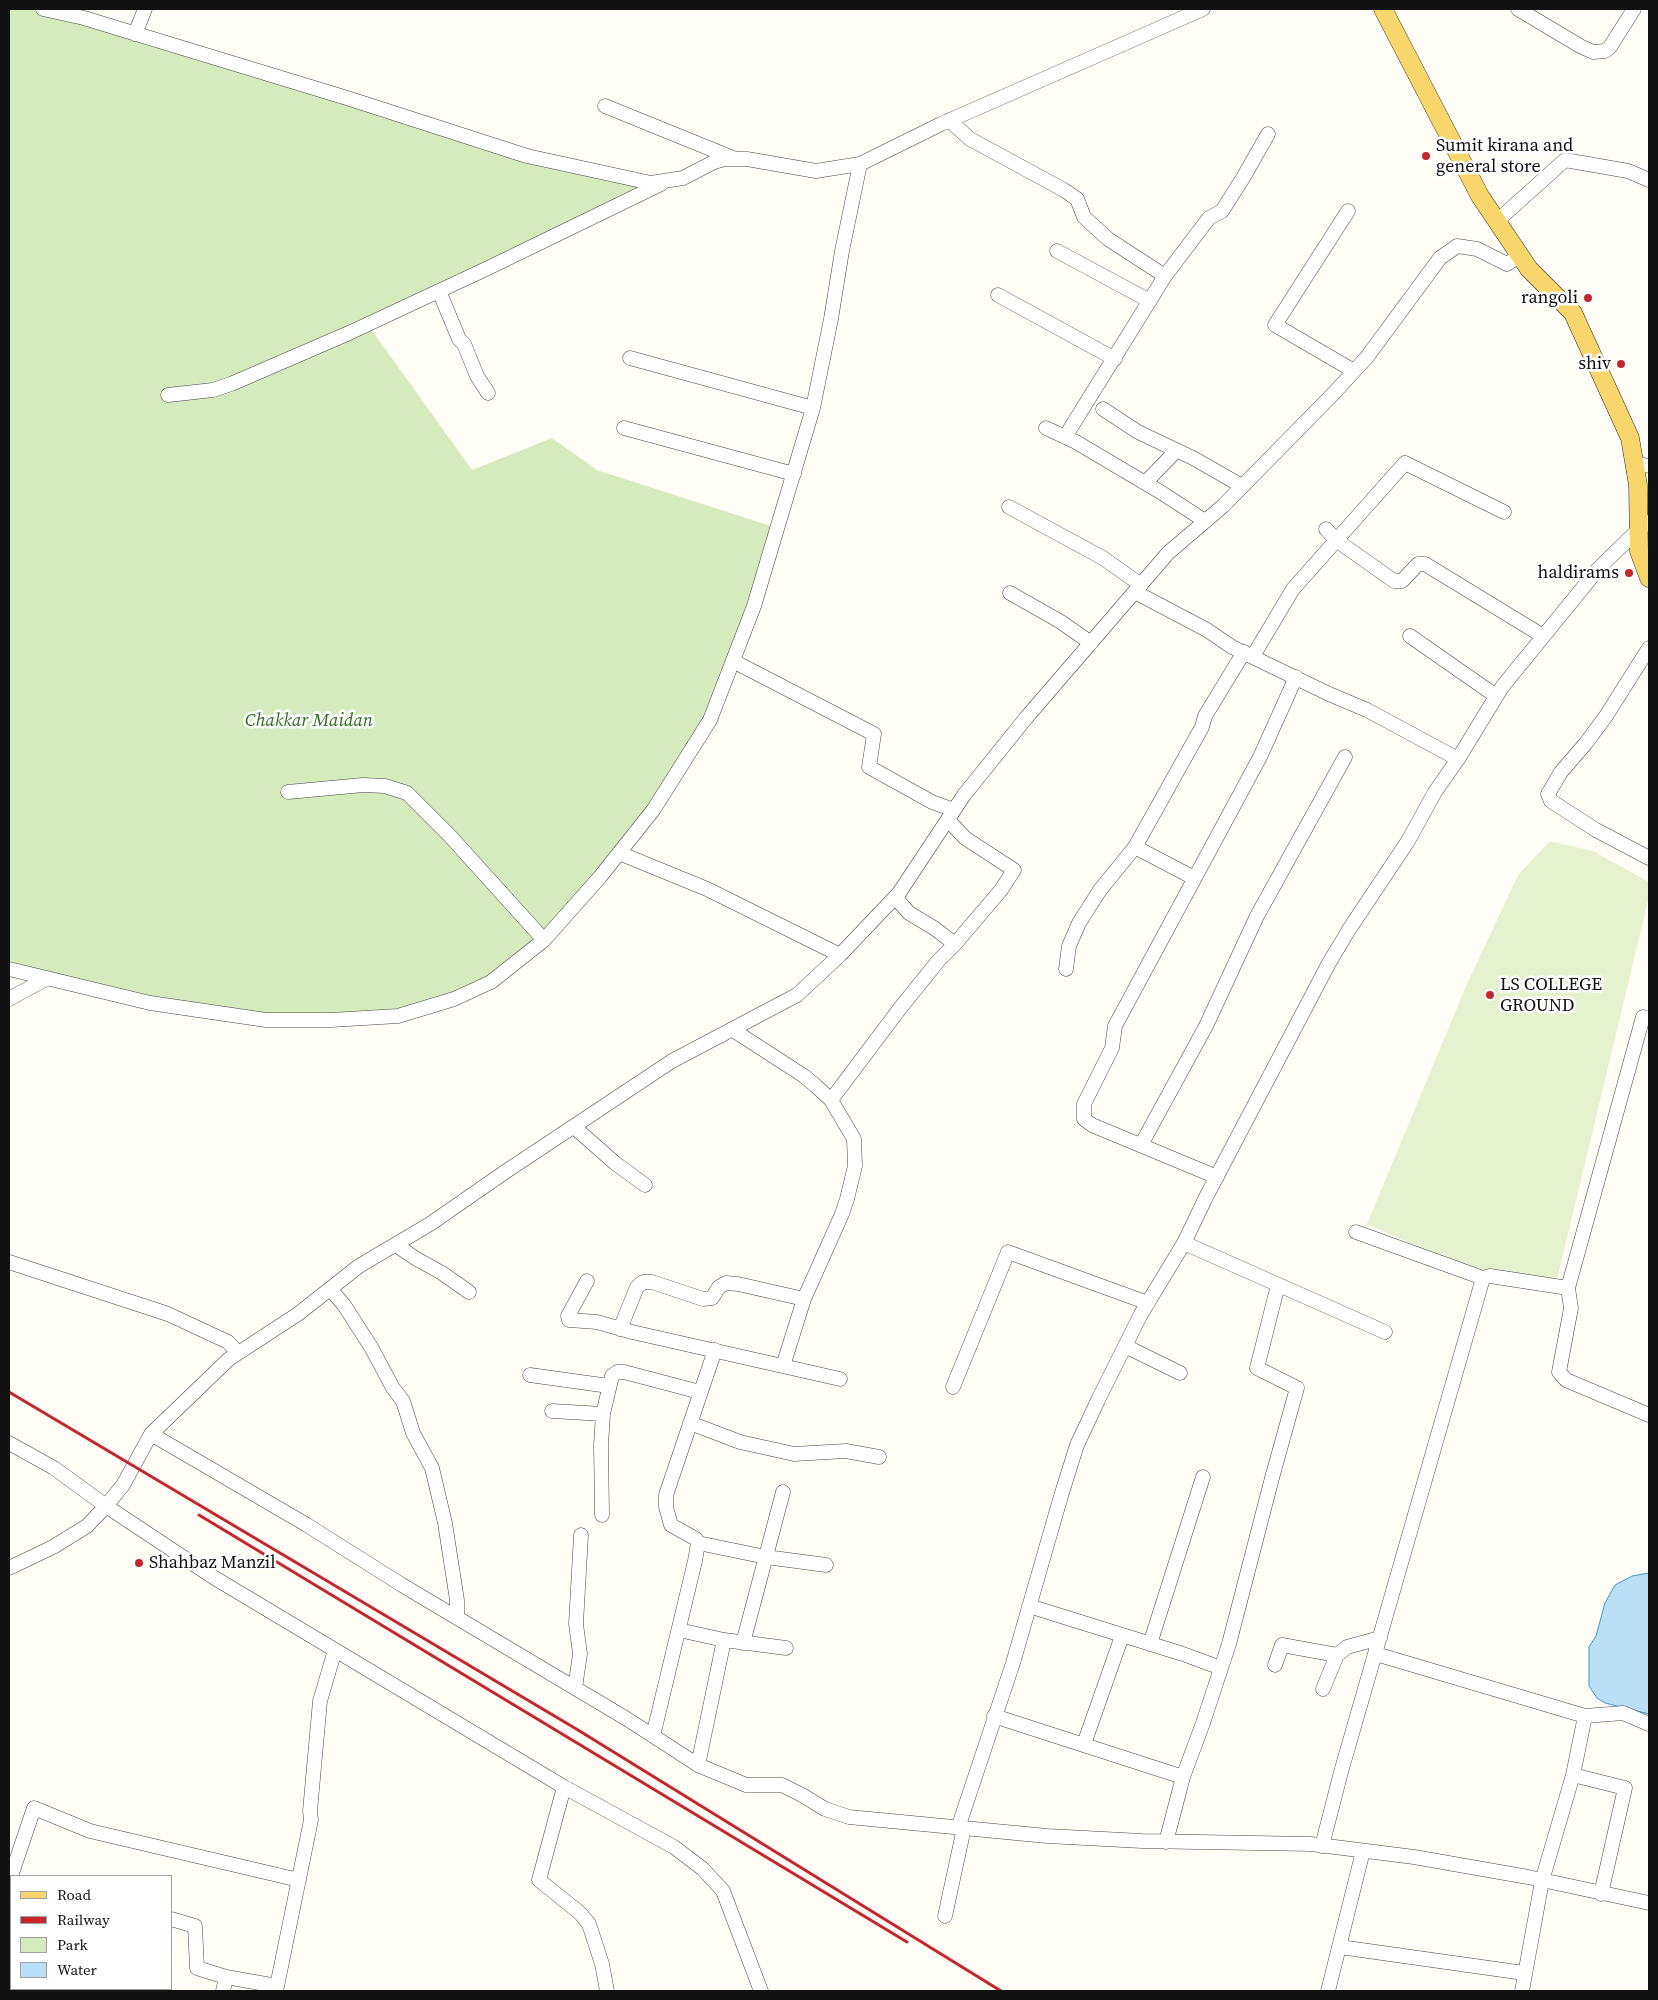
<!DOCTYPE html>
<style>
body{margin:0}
#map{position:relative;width:1658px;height:2000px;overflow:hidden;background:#fffdf5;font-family:"Source Serif 4",serif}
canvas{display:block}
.frame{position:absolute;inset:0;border:10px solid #111;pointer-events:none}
.legend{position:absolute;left:10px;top:1875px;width:162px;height:115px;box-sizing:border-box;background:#fff;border:1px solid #a0a0a0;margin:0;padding:6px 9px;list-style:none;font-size:15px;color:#111}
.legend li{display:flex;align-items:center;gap:10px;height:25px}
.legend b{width:25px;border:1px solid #a0a0a0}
</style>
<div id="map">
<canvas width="1658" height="2000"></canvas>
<div class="frame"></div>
<ul class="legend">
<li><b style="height:6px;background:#f9d66b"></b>Road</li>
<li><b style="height:6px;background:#c4262e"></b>Railway</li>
<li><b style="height:14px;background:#d5ebbd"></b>Park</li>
<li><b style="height:14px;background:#b9e0f7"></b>Water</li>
</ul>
</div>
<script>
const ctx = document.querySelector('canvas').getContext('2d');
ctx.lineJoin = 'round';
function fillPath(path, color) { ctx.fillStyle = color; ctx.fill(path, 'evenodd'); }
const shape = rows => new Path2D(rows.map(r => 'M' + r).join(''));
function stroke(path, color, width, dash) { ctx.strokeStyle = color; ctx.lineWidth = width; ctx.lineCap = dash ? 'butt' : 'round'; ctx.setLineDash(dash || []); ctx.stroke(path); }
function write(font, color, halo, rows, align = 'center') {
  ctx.font = font + ' "Source Serif 4",serif'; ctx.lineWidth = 5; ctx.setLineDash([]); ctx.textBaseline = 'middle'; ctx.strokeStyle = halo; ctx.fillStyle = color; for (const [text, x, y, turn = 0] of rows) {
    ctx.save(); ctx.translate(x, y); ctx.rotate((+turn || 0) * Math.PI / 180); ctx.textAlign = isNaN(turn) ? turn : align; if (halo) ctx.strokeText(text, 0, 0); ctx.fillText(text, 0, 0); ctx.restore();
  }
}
fillPath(shape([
 [9,9,45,9,527,156,651,183,368,325,472,470,552,438,597,470,777,528,710,720,600,877,491,982,398,1016,266,1020,9,969]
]), '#d5ebbd');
fillPath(shape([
 [1550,841,1593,851,1649,882,1649,897,1555,1288,1460,1265,1367,1224,1466,986,1518,875]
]), '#e6f2cf');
const water = shape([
 [1649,1573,1649,1714,1605,1703,1597,1698,1589,1686,1589,1647,1596,1636,1605,1603,1615,1585,1632,1576,1649,1573]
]);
fillPath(water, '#b9e0f7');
stroke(water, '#3f96cf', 1);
const minor = shape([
 [43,9,84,18,347,98,527,156,651,183,683,178,714,162,725,159,747,159,816,171,860,164,941,124,1203,9],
 [1518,9,1580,46,1593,52,1605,51,1610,47,1634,9],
 [135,34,145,9],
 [605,106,733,158],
 [949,120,970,139,1064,190,1077,199,1084,217,1108,239,1165,276],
 [1348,211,1275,325,1354,371],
 [1497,221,1565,160,1628,171,1649,180],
 [1057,251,1150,301],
 [439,291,459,339,464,344,477,376,488,393],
 [998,295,1115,359],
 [630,358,813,408],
 [168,395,213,390,231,384,349,333,486,269,661,184],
 [1103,409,1138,432,1193,458,1242,486],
 [624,428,794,474],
 [1046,428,1076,442,1162,493,1205,521],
 [1065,437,1165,276,1209,218,1222,211,1243,178,1268,134],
 [1634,463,1649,466],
 [1145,483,1176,451],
 [1009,507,1103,558,1141,585],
 [1326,529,1336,540,1394,581,1402,581,1418,564,1425,564,1543,636],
 [1135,592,1207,630,1232,647,1329,694,1367,710,1458,759,1502,687,1599,568,1639,529,1649,522],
 [1010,593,1061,622,1091,643],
 [1410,636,1496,696],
 [1649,648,1606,716,1586,743,1561,772,1548,794,1551,801,1596,830,1649,858],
 [1253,656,1293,589,1405,463,1504,512],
 [733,661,874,734,869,767,932,802,954,810],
 [288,792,363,785,385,786,407,793,450,836,544,940],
 [1135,847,1194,878],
 [619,853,707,889,840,955],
 [895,897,909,913,934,928,955,944],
 [9,969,150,1003,266,1020,331,1020,398,1016,454,999,491,982,544,940,600,877,654,809,710,720,754,606,813,408,831,319,842,251,860,164],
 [1066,969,1069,946,1079,923,1100,890,1135,847,1202,727,1205,716,1244,652],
 [9,999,46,979],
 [733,1030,804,1076,816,1086,831,1100,854,1139,855,1166,847,1199,842,1214,804,1299,783,1366],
 [831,1100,901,1007,939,960,955,944,1001,890,1014,870,965,838,948,820],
 [574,1127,615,1163,645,1185],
 [1141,1145,1206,1026,1257,916,1345,757],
 [1217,1177,1092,1125,1084,1119,1084,1104,1112,1048,1115,1026,1260,757,1296,677],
 [1356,1232,1483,1278],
 [1184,1243,1385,1332],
 [396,1245,415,1258,442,1273,469,1292],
 [9,1262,168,1314,228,1342,238,1353],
 [587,1281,568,1316,569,1320,597,1322,632,1332,840,1379],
 [1568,1288,1643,1017,1649,1019],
 [330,1289,344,1305,371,1347,393,1388,403,1401,413,1433,432,1468,445,1523,457,1600,457,1618],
 [620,1329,637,1287,643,1282,652,1282,703,1299,712,1298,719,1287,726,1283,738,1284,804,1299],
 [1125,1346,1180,1373],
 [530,1375,609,1386],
 [953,1387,1008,1252,1148,1303],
 [552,1411,603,1414],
 [690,1423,740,1442,794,1454,846,1451,879,1457],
 [151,1434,307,1525,402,1585,627,1719,698,1765,746,1785,782,1785,802,1795,825,1809,849,1817,1047,1836,1142,1841,1311,1844,1414,1857,1528,1877,1649,1903],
 [9,1443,54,1468,106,1506,213,1577,564,1787,674,1847,703,1869,723,1891,761,1991],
 [602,1515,601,1445,603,1414,612,1376,617,1372,624,1372,700,1392],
 [698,1543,766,1557,826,1565],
 [9,1568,53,1547,87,1526,106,1506,123,1485,151,1434,229,1359,298,1314,359,1266,430,1224,505,1172,672,1061,797,995,840,955,899,893,964,795,1026,718,1168,553,1223,506,1334,393,1367,357,1440,258,1457,246,1477,249,1507,264,1519,256],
 [1029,1606,1183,1654,1221,1668],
 [679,1630,724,1640],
 [743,1643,783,1492],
 [1150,1644,1203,1477],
 [1376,1654,1585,1716,1623,1713,1649,1724],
 [1275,1665,1282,1645,1337,1655,1347,1647,1380,1638],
 [575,1688,580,1654,576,1624,581,1535],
 [1323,1689,1337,1655],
 [994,1716,1183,1777],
 [1585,1716,1573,1775,1625,1788,1601,1894],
 [653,1736,695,1561,698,1543,696,1539,671,1525,666,1507,666,1495,715,1350],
 [1084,1744,1122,1636],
 [698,1765,724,1640,786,1648],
 [564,1787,539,1880,580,1913,589,1924,602,1964,607,1991],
 [958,1828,1013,1663,1061,1496,1077,1445,1099,1398,1141,1314,1184,1243,1206,1197,1329,963,1350,928,1408,841,1435,792,1458,759],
 [1166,1842,1183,1777,1203,1723,1229,1644,1272,1478,1297,1388,1257,1368,1278,1285],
 [1322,1846,1341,1772,1483,1278,1490,1276,1568,1288,1571,1308,1559,1372,1566,1380,1649,1415],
 [11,1876,34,1808,90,1831,299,1880],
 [9,1895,11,1896],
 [945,1916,964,1828],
 [171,1919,195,1926,197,1968,226,1977,277,1986],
 [1340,1947,1524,1973],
 [9,1954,11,1948],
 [223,1991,226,1977],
 [276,1991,311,1820,310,1811,320,1701,335,1650],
 [1328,1991,1363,1851],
 [1522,1991,1542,1881,1573,1775]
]);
const major = shape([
 [1383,9,1480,196,1529,269,1573,313,1630,438,1638,485,1639,551,1649,578]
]);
stroke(minor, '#444', 15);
stroke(major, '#222', 19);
stroke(minor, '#fff', 14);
stroke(major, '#f9d66b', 18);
stroke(shape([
 [9,1392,578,1730,1001,1991],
 [199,1515,907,1942]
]), '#c4262e', 3);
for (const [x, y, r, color] of [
 [1426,156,5,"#c4262e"],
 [1588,298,5,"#c4262e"],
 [1621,364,5,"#c4262e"],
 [1629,573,5,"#c4262e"],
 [1490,995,5,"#c4262e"],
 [139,1563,5,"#c4262e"]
]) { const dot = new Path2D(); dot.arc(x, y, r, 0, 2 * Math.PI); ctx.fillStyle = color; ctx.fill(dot); stroke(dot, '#fff', 2); }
write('18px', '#111', '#fff', [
 ["Sumit kirana and",1436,146],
 ["general store",1436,167],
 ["rangoli",1578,298,"right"],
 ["shiv",1611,364,"right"],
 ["haldirams",1619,573,"right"],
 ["LS COLLEGE",1500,985],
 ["GROUND",1500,1006],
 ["Shahbaz Manzil",149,1563]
], 'left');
write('italic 18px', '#2f6b1f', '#fff', [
 ["Chakkar Maidan",309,721]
]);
</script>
